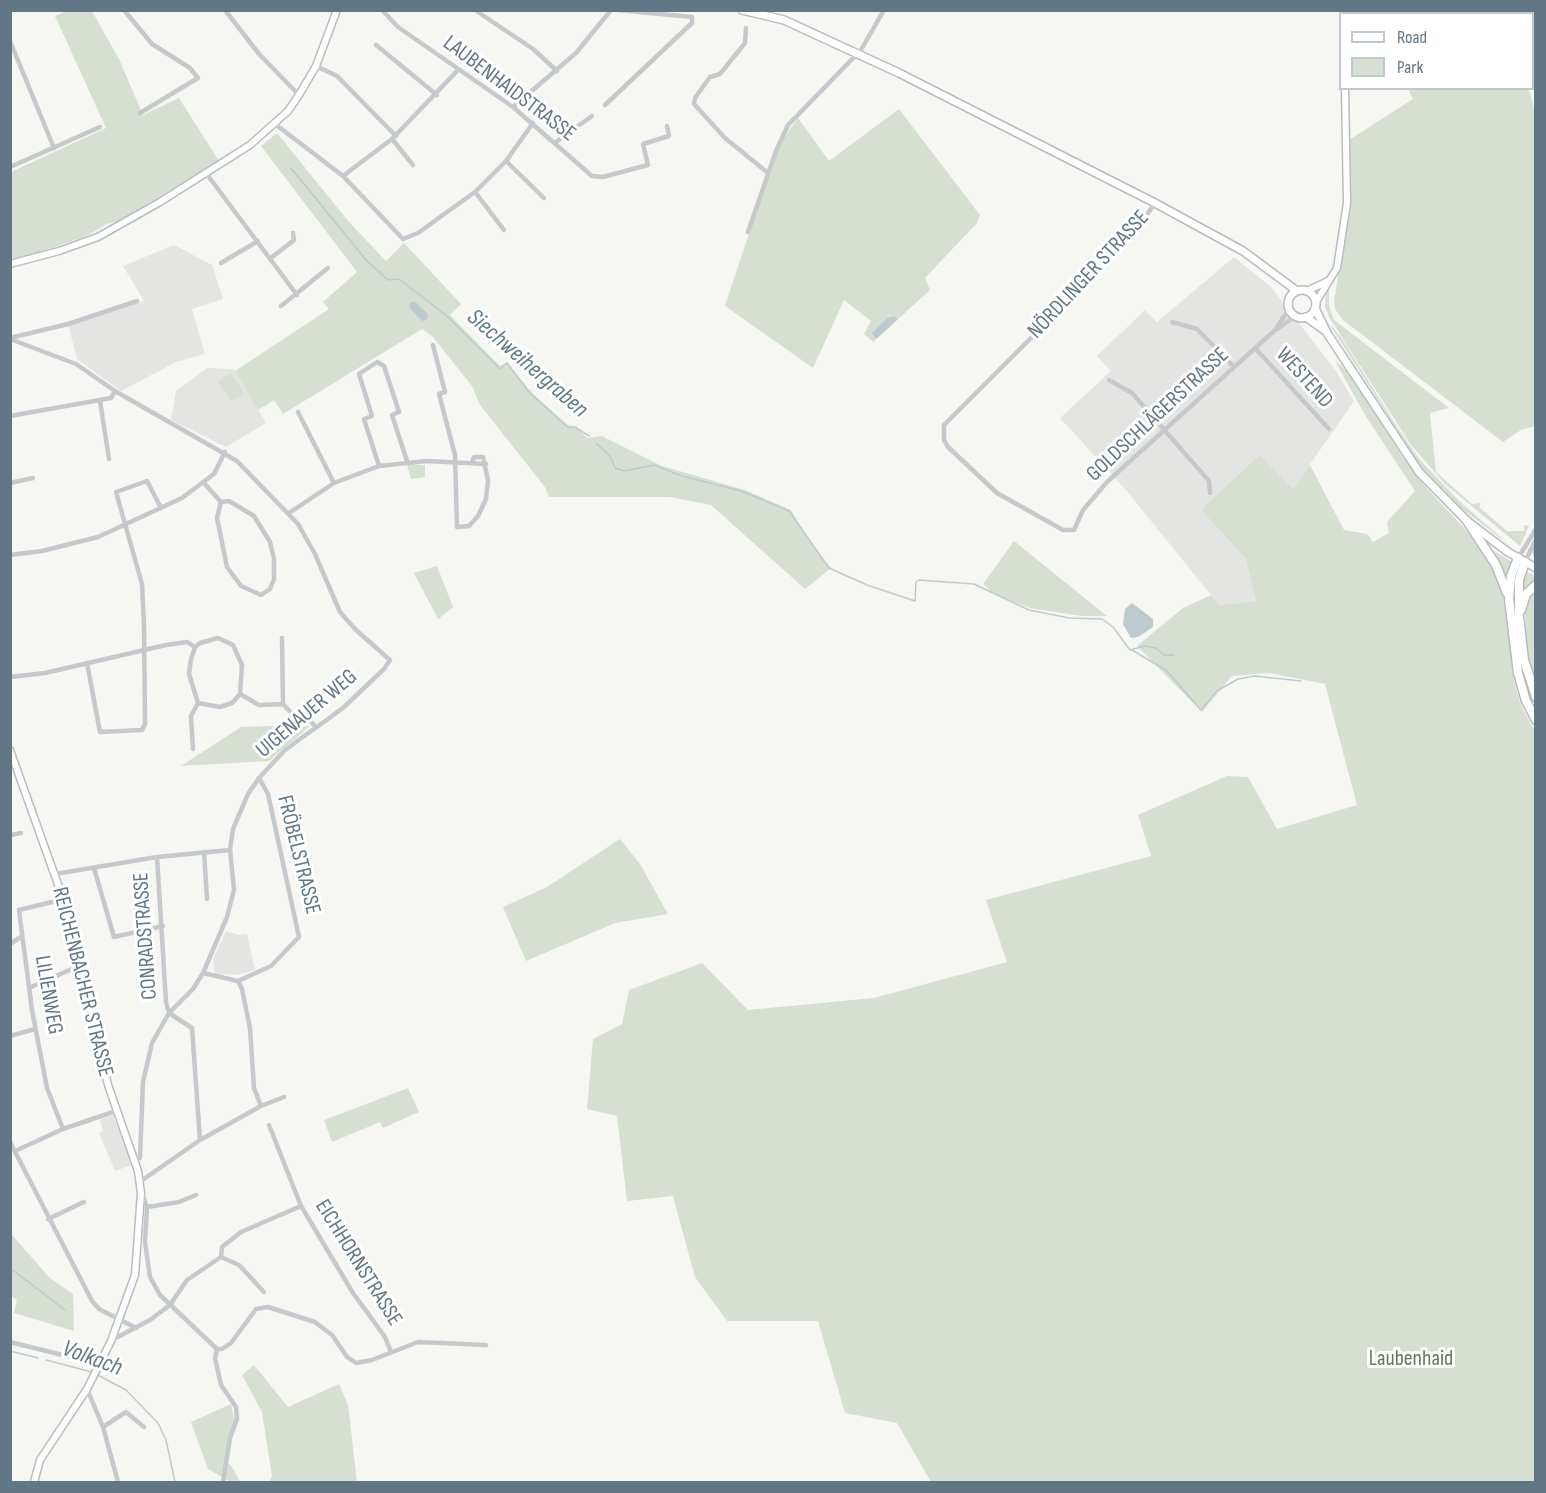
<!DOCTYPE html>
<meta charset="utf-8">
<style>
body{margin:0}
#map{position:relative;width:1546px;height:1493px;overflow:hidden;background:#f6f6f2;font-family:"Sofia Sans Condensed",sans-serif}
canvas{display:block}
.frame{position:absolute;inset:0;border:12px solid #627786;pointer-events:none}
.legend{position:absolute;left:1339px;top:12px;width:195px;height:78px;box-sizing:border-box;background:#fff;border:2px solid #c0c9cf;margin:0;padding:8px 10px;list-style:none;font-size:18px;color:#627786}
.legend li{display:flex;align-items:center;gap:12px;height:30px}
.legend b{width:30px;border:2px solid #c0c9cf}
</style>
<div id="map">
<canvas width="1546" height="1493"></canvas>
<div class="frame"></div>
<ul class="legend">
<li><b style="height:8px;background:#fff"></b>Road</li>
<li><b style="height:16px;background:#d7dfd3"></b>Park</li>
</ul>
</div>
<script>
const ctx = document.querySelector('canvas').getContext('2d');
ctx.lineJoin = 'round';
function fillPath(path, color) { ctx.fillStyle = color; ctx.fill(path, 'evenodd'); }
const shape = rows => new Path2D(rows.map(r => 'M' + r).join(''));
function stroke(path, color, width, dash) { ctx.strokeStyle = color; ctx.lineWidth = width; ctx.lineCap = dash ? 'butt' : 'round'; ctx.setLineDash(dash || []); ctx.stroke(path); }
function write(font, color, halo, rows, align = 'center') {
  ctx.font = font + ' "Sofia Sans Condensed",sans-serif'; ctx.lineWidth = 6; ctx.setLineDash([]); ctx.textBaseline = 'middle'; ctx.strokeStyle = halo; ctx.fillStyle = color; for (const [text, x, y, turn = 0] of rows) {
    ctx.save(); ctx.translate(x, y); ctx.rotate((+turn || 0) * Math.PI / 180); ctx.textAlign = isNaN(turn) ? turn : align; if (halo) ctx.strokeText(text, 0, 0); ctx.fillText(text, 0, 0); ctx.restore();
  }
}
fillPath(shape([
 [174,245,212,265,223,299,192,309,205,354,176,362,121,391,77,359,68,324,144,301,123,266],
 [1234,257,1271,287,1336,371,1354,401,1293,489,1201,510,1245,558,1256,601,1219,605,1126,490,1060,418,1111,371,1097,356,1145,310,1157,322],
 [207,368,234,369,266,423,226,447,171,420,176,391],
 [226,931,238,935,247,934,255,970,238,975,215,974,213,959],
 [113,1115,132,1165,115,1171,99,1133,103,1131,100,1120]
]), '#e4e5e3');
fillPath(shape([
 [67,11,92,11,119,59,143,115,179,98,219,161,119,221,107,224,87,236,13,261,11,252,11,172,106,128,55,16],
 [1408,89,1529,89,1536,117,1535,426,1521,430,1503,442,1343,320,1335,309,1334,301,1347,219,1349,140,1413,99],
 [899,109,980,215,977,223,925,278,930,290,873,342,864,334,871,321,844,300,813,368,725,306,757,210,780,143,798,118,829,161],
 [277,133,349,222,386,261,404,243,461,304,450,315,500,366,507,362,533,394,568,425,575,426,587,438,602,436,662,466,745,490,791,510,810,542,831,568,805,589,711,505,670,497,549,497,545,487,480,405,472,386,432,336,422,329,283,414,274,400,258,410,235,371,329,309,323,302,357,272,261,146],
 [1326,288,1329,290,1329,305,1334,320,1449,408,1430,413,1436,472,1472,504,1481,503,1479,507,1507,531,1524,531,1524,525,1529,526,1520,546,1445,484,1411,445,1329,317,1325,306],
 [1328,322,1341,337,1397,427,1420,460,1459,501,1511,546,1461,508,1421,467],
 [1335,361,1349,372,1404,459,1423,484,1477,542,1496,572,1503,595,1514,682,1522,708,1535,731,1535,1482,931,1482,897,1423,845,1413,818,1321,727,1321,695,1277,673,1196,627,1201,617,1116,587,1109,593,1039,622,1024,629,990,702,963,748,1010,874,998,1007,962,986,900,1151,856,1138,815,1227,776,1248,777,1277,829,1357,805,1325,684,1269,673,1232,676,1202,712,1137,646,1183,608,1211,595,1219,605,1256,601,1245,558,1201,510,1260,455,1293,489,1310,465,1344,530,1367,534,1373,542,1389,533,1387,522,1415,491,1365,415],
 [231,373,244,393,232,402,218,382],
 [407,465,425,465,425,477,411,479],
 [1014,541,1107,616,1081,616,1030,608,994,594,983,584],
 [1488,547,1512,562,1507,583],
 [437,566,453,607,438,619,414,573],
 [1525,571,1535,576,1535,583,1522,593],
 [1535,589,1535,691,1527,658,1525,608,1526,601],
 [298,725,310,726,269,761,181,766,241,727],
 [620,839,640,864,668,914,615,923,526,961,503,907,547,887],
 [408,1088,419,1112,383,1128,380,1122,332,1142,324,1120],
 [11,1234,50,1278,73,1294,74,1331,14,1313,17,1300,11,1296],
 [254,1365,288,1407,339,1384,348,1405,357,1482,269,1482,272,1476,262,1412,242,1375],
 [231,1404,235,1423,225,1462,231,1465,240,1482,231,1482,208,1469,191,1422]
]), '#d7dfd3');
fillPath(shape([
 [411,302,415,302,428,314,427,320,422,321,409,307],
 [894,316,898,319,876,339,872,333,887,318],
 [1132,603,1153,619,1153,627,1138,637,1131,638,1123,624,1125,609]
]), '#bdcbcf');
stroke(shape([
 [291,168,366,260,388,280,399,279,447,316,500,369,507,363,528,391,565,425,570,428,575,427,589,436],
 [597,444,610,456,615,468,624,471,654,465,682,476,741,491,789,511,829,568,867,585,915,601,916,582,919,580,974,584,1029,610,1069,618,1102,619,1113,627,1130,650,1145,646,1156,648,1164,655,1174,655],
 [1132,650,1167,671,1201,710,1217,691,1238,679,1254,676,1301,681],
 [10,1268,65,1310],
 [10,1351,38,1358],
 [46,1360,92,1372],
 [96,1374,126,1390,158,1423,166,1440,175,1482]
]), '#bdcbcf', 1.5);
const secondary = shape([
 [1353,14,1354,10],
 [10,264,59,251,98,237,160,202,250,145,288,111,299,95,316,66,337,10],
 [1307,291,1328,281],
 [1316,302,1337,268,1347,203,1345,88],
 [10,750,71,921,108,1085,138,1171,141,1193,135,1275,111,1341,87,1389,40,1460,34,1482]
]);
const primary = shape([
 [742,10,784,20,899,73,1155,203,1243,251,1297,291],
 '1288 304a14 14 0 1 1 28 0a14 14 0 1 1-28 0Z',
 [1315,308,1327,333,1419,472,1467,521,1508,552,1536,568],
 [1306,317,1324,330]
]);
const highway = shape([
 [1467,521,1496,565,1507,593],
 [1518,558,1511,576,1509,599,1518,673,1526,701,1536,720],
 [1525,562,1519,580,1519,616,1524,660,1536,697],
 [1521,610,1526,594,1536,585]
]);
stroke(secondary, '#b7bdc1', 9);
stroke(primary, '#b8bcc0', 10);
stroke(highway, '#b7bbbe', 11);
stroke(shape([
 [124,10,152,44,190,68,198,78,140,113],
 [225,10,259,54,299,95],
 [382,10,398,27,513,107,592,176,603,177,648,165,643,144,669,136,667,126],
 [475,10,533,49,557,71],
 [746,28,745,43,720,74,710,77,695,98,694,104,725,138,768,173],
 [10,41,54,148],
 [376,45,437,95],
 [316,66,337,76,396,136],
 [605,105,692,23,692,17,618,10],
 [513,107,576,53,611,10],
 [275,124,343,176,403,239,418,233,475,192,506,161,533,123],
 [392,139,413,165],
 [556,142,592,116],
 [506,161,544,198],
 [10,167,100,127],
 [206,173,297,295],
 [343,176,392,139,458,70],
 [475,192,504,230],
 [1155,203,1141,223,1084,285,944,425,944,440,948,447,997,493,1063,530,1074,530,1083,510,1107,482,1274,331,1296,316],
 [748,232,776,151,788,125,861,50,884,10],
 [271,258,294,240,293,233],
 [221,263,258,241],
 [281,306,328,268],
 [1172,322,1197,329,1234,367],
 [1277,327,1289,309],
 [10,338,68,324,137,301],
 [10,339,76,364,115,391,237,461,298,524,315,554,340,612,356,630,390,660,384,669,343,708,285,750,259,778,248,794,233,829,230,850,234,890,227,917,203,973,193,989,169,1013,152,1043,143,1082,140,1158,134,1160],
 [433,345,445,392,439,394,455,455,457,527,469,526,478,516,486,499,488,480,483,457,474,457,472,463],
 [1256,349,1329,429],
 [1109,380,1132,393,1209,481,1210,493],
 [100,401,109,459],
 [298,412,334,483],
 [10,416,111,398,115,391],
 [379,466,364,419,372,416,359,374,377,362,384,366,399,412,392,415,407,461],
 [10,483,33,478],
 [204,483,221,502,229,501,254,516,270,542,274,559,274,579,270,589,261,595,241,586,227,567,217,518,221,502],
 [289,513,334,483,379,466,427,461,486,464],
 [1534,545,1536,557],
 [10,555,42,551,98,537,182,498,214,474,225,452],
 [1518,558,1536,529],
 [1525,562,1536,539],
 [282,638,283,704,297,719,310,721,316,727],
 [87,663,100,732,142,730,145,724,144,625,142,584,116,492,147,481,161,508],
 [10,677,45,673,166,645,187,642,195,647],
 [240,694,242,665,233,645,218,638,200,643,195,647,191,659,189,674,198,703,220,707,232,703,240,694,259,705,283,704],
 [193,749,191,716,198,703],
 [10,835,21,833],
 [204,852,207,899],
 [157,857,166,1002,169,1013,192,1028,200,1140],
 [94,868,114,937,163,926],
 [55,874,157,857,230,850],
 [10,944,21,937],
 [203,973,238,981,242,989,250,1028,254,1088,261,1106],
 [238,981,271,966,299,937,268,794,259,778],
 [31,987,81,965],
 [10,1036,35,1029],
 [269,1125,301,1206,353,1293,385,1337,391,1352],
 [63,1129,47,1088,32,1010,19,910,64,899],
 [10,1142,92,1301,99,1309,136,1328],
 [15,1151,63,1129,116,1111],
 [141,1181,200,1140,261,1106,284,1097],
 [142,1194,147,1207,145,1242,150,1277,160,1295,217,1349],
 [147,1207,179,1202,196,1195],
 [48,1219,84,1202],
 [221,1257,239,1265,264,1292],
 [112,1340,150,1320,170,1305,187,1280,221,1257,222,1247,241,1232,301,1206],
 [10,1342,99,1364],
 [217,1349,222,1349,231,1343,256,1309,268,1307,315,1322,332,1335,347,1357,356,1363,372,1360,418,1342,486,1345],
 [217,1349,215,1358,221,1385,236,1407,237,1419,230,1438,223,1482],
 [87,1389,103,1427,118,1482],
 [103,1427,126,1412,144,1427]
]), '#c5c9cc', 4.5);
stroke(secondary, '#fff', 6);
stroke(primary, '#fff', 7);
stroke(highway, '#fff', 8);
write('22px', '#627786', '#fff', [
 ["LAUBENHAIDSTRASSE",509,89,37],
 ["NÖRDLINGER STRASSE",1089,275,-47],
 ["WESTEND",1304,378,48],
 ["GOLDSCHLÄGERSTRASSE",1158,415,-43],
 ["UIGENAUER WEG",307,714,-40],
 ["FRÖBELSTRASSE",298,855,76],
 ["CONRADSTRASSE",146,936,-94],
 ["REICHENBACHER STRASSE",82,982,76],
 ["LILIENWEG",48,995,80],
 ["EICHHORNSTRASSE",358,1263,58]
]);
write('22px', '#64785d', '#fff', [
 ["Laubenhaid",1411,1359]
]);
write('italic 24px', '#5d7b83', '#fff', [
 ["Siechweihergraben",527,364,41],
 ["Volkach",92,1359,20]
]);
</script>
